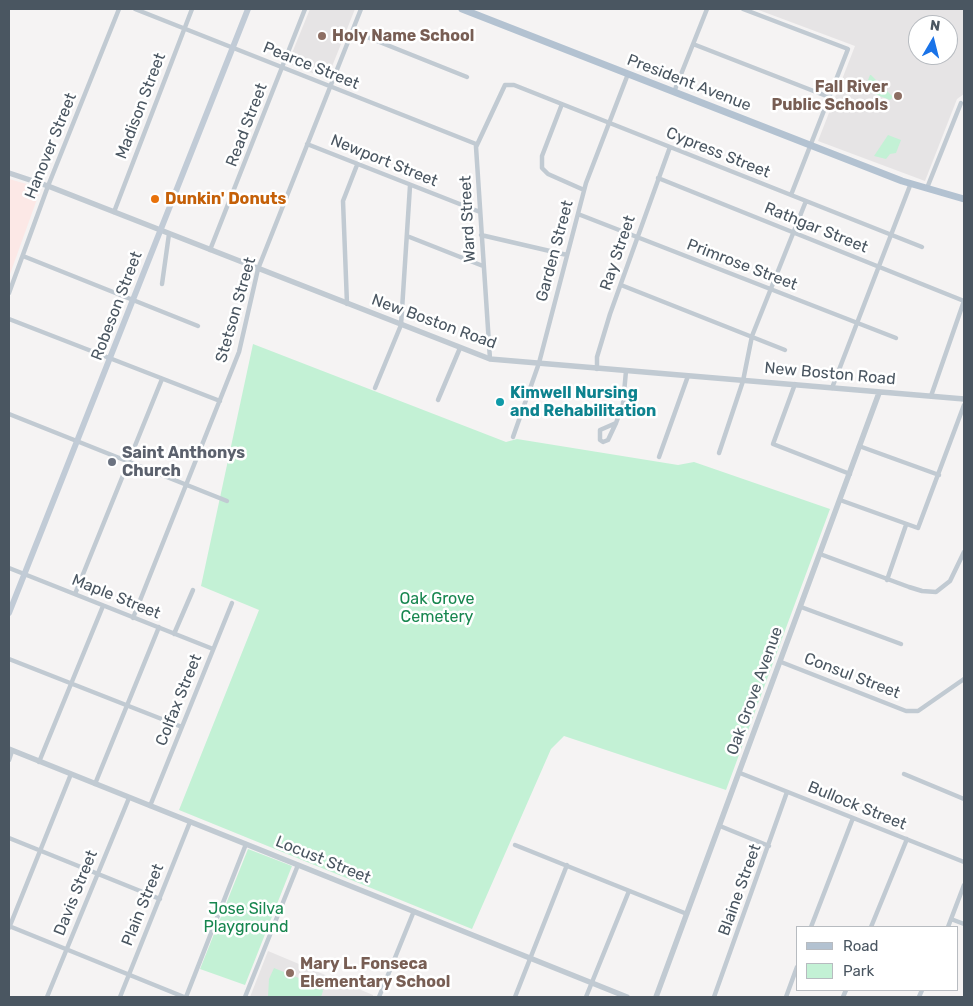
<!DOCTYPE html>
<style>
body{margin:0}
#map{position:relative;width:973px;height:1006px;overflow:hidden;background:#f5f3f3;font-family:Rubik,sans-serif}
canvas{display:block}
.frame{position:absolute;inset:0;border:10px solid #4a5661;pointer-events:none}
.legend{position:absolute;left:796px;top:926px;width:162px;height:65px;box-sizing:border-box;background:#fff;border:1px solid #b7bbc0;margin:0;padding:6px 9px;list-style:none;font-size:15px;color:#4a5661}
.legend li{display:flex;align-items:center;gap:10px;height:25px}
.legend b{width:25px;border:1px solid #b7bbc0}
.north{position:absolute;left:908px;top:15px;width:50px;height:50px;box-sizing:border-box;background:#fff;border:1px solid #b7bbc0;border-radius:50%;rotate:8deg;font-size:14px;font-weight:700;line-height:20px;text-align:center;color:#4a5661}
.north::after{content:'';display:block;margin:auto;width:18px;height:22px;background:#1a73e8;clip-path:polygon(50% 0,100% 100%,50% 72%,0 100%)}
</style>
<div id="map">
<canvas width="973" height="1006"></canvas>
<div class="frame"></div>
<ul class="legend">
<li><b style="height:6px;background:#b3c2d1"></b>Road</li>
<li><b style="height:14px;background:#c3f1d5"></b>Park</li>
</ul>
<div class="north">N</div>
</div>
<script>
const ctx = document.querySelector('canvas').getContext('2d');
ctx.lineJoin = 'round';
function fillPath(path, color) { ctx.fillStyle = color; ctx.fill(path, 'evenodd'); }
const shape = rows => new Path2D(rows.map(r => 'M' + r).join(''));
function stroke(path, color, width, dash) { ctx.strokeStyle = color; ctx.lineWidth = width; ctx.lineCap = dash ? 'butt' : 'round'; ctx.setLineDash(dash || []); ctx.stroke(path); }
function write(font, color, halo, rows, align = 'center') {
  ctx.font = font + ' Rubik,sans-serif'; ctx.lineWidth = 5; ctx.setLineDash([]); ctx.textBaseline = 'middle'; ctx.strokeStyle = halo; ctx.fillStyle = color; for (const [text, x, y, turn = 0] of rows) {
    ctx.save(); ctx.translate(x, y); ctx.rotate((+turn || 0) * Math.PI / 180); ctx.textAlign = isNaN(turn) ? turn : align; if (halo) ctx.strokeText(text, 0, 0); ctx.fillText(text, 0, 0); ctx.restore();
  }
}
fillPath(shape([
 [310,9,355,9,327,79,288,63],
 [756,9,964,9,964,94,957,99,925,181,818,141,855,46],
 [918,25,948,25,948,55,918,55],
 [268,951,373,995,373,997,250,997]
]), '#e6e4e5');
fillPath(shape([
 [9,179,41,188,9,277]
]), '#fce8e6');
fillPath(shape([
 [870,75,871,75,893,97,890,100,864,90],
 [888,135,901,140,896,153,890,154,886,159,874,156],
 [253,344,506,442,517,439,678,465,694,462,830,509,726,790,564,736,551,749,472,929,179,810,259,610,201,586],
 [248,849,292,866,245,985,200,969],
 [274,968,321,987,323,991,321,997,268,997,269,979]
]), '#c3f1d5');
stroke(shape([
 [135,9,476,144,476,147],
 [743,9,848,49,791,195],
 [352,31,467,77],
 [693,44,829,97],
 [674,92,707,9],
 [562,104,542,156,542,168,548,174,584,190],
 [307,144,480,212],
 [658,178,964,301],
 [927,188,961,103],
 [114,212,192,9],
 [578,214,896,338],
 [481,235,567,255],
 [407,236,483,266],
 [210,250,305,9],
 [23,256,198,326],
 [162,284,169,234],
 [621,285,785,350],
 [9,293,48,186,119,9],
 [347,304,343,201,357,165],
 [9,319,220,401],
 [490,359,476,147,505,85,514,85,922,247],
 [597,369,597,357,610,314,670,147],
 [795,384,773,444,850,474],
 [375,388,401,325,410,186],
 [832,388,911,183],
 [931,396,964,301],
 [438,400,460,348],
 [9,414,227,501],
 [616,423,608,440,603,442,600,440,600,430,616,423],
 [616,423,623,404,626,371],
 [513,437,539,363,586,183,628,74],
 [859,446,939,475],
 [719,453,743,381,752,336,806,201],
 [659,457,688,376],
 [840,500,918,528,964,405],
 [820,554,909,587,922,591,936,592,950,581,964,552],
 [9,568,213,649],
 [887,580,906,525],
 [75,594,162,379],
 [801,607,901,644],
 [133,618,239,352,258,269,361,9],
 [174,634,193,590],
 [9,659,182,727],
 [781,662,906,711,918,711,964,679],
 [9,760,12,751],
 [39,762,103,606],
 [740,773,964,862],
 [904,774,964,799],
 [95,784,159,627],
 [150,806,232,603],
 [720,826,769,846],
 [9,838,160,899],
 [515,845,687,914],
 [951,919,964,924],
 [9,926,184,997],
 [811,927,853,818],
 [871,927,907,839],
 [948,927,964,885],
 [9,928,71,774],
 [47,997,129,798],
 [120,997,190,822],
 [186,997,246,844],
 [245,997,298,865],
 [379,997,414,911],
 [515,997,567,865],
 [586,997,629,891],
 [714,997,787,792],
 [786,997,797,967],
 [843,997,846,990],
 [919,997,922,990]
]), '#c1cad2', 4.5);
stroke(shape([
 [9,173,48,186,490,359,964,399],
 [9,749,627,997],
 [656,997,879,393]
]), '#c1cad2', 5.5);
stroke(shape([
 [9,613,248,9]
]), '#c1cbd6', 6);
stroke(shape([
 [462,9,902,181,964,199]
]), '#b3c2d1', 7);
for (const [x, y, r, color] of [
 [322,36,5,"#8d6e63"],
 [898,96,5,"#8d6e63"],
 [155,199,5,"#e8710a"],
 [500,402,5,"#0f9aa8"],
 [112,462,5,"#6b7280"],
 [290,973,5,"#8d6e63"]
]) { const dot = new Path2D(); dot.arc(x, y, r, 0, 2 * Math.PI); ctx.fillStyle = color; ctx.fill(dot); stroke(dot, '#fff', 2); }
write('bold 16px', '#785e54', '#fff', [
 ["Holy Name School",332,36],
 ["Fall River",888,87,"right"],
 ["Public Schools",888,105,"right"],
 ["Mary L. Fonseca",300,964],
 ["Elementary School",300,982]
], 'left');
write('16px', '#4a5661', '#fff', [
 ["Pearce Street",311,66,22],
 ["President Avenue",689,83,21],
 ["Madison Street",141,106,-69],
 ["Read Street",247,125,-69],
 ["Hanover Street",51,146,-68],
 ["Cypress Street",718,153,22],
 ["Newport Street",384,161,22],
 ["Ward Street",468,219,-93],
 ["Rathgar Street",816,228,22],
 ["Garden Street",555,251,-75],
 ["Ray Street",618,253,-71],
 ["Primrose Street",742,265,21],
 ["Robeson Street",117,306,-69],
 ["Stetson Street",236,310,-74],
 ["New Boston Road",434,322,20],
 ["New Boston Road",830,374,5],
 ["Maple Street",116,597,22],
 ["Consul Street",852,676,21],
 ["Oak Grove Avenue",755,691,-70],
 ["Colfax Street",179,700,-68],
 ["Bullock Street",857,806,22],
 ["Locust Street",323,860,22],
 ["Blaine Street",740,890,-70],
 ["Davis Street",76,893,-68],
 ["Plain Street",143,905,-68]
]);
write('bold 16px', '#c56008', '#fff', [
 ["Dunkin' Donuts",165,199]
], 'left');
write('bold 16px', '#0d838f', '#fff', [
 ["Kimwell Nursing",510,393],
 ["and Rehabilitation",510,411]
], 'left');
write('bold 16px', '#5b616d', '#fff', [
 ["Saint Anthonys",122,453],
 ["Church",122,471]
], 'left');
write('16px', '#17864f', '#fff', [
 ["Oak Grove",437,599],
 ["Cemetery",437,617],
 ["Jose Silva",246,909],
 ["Playground",246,927]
]);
</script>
